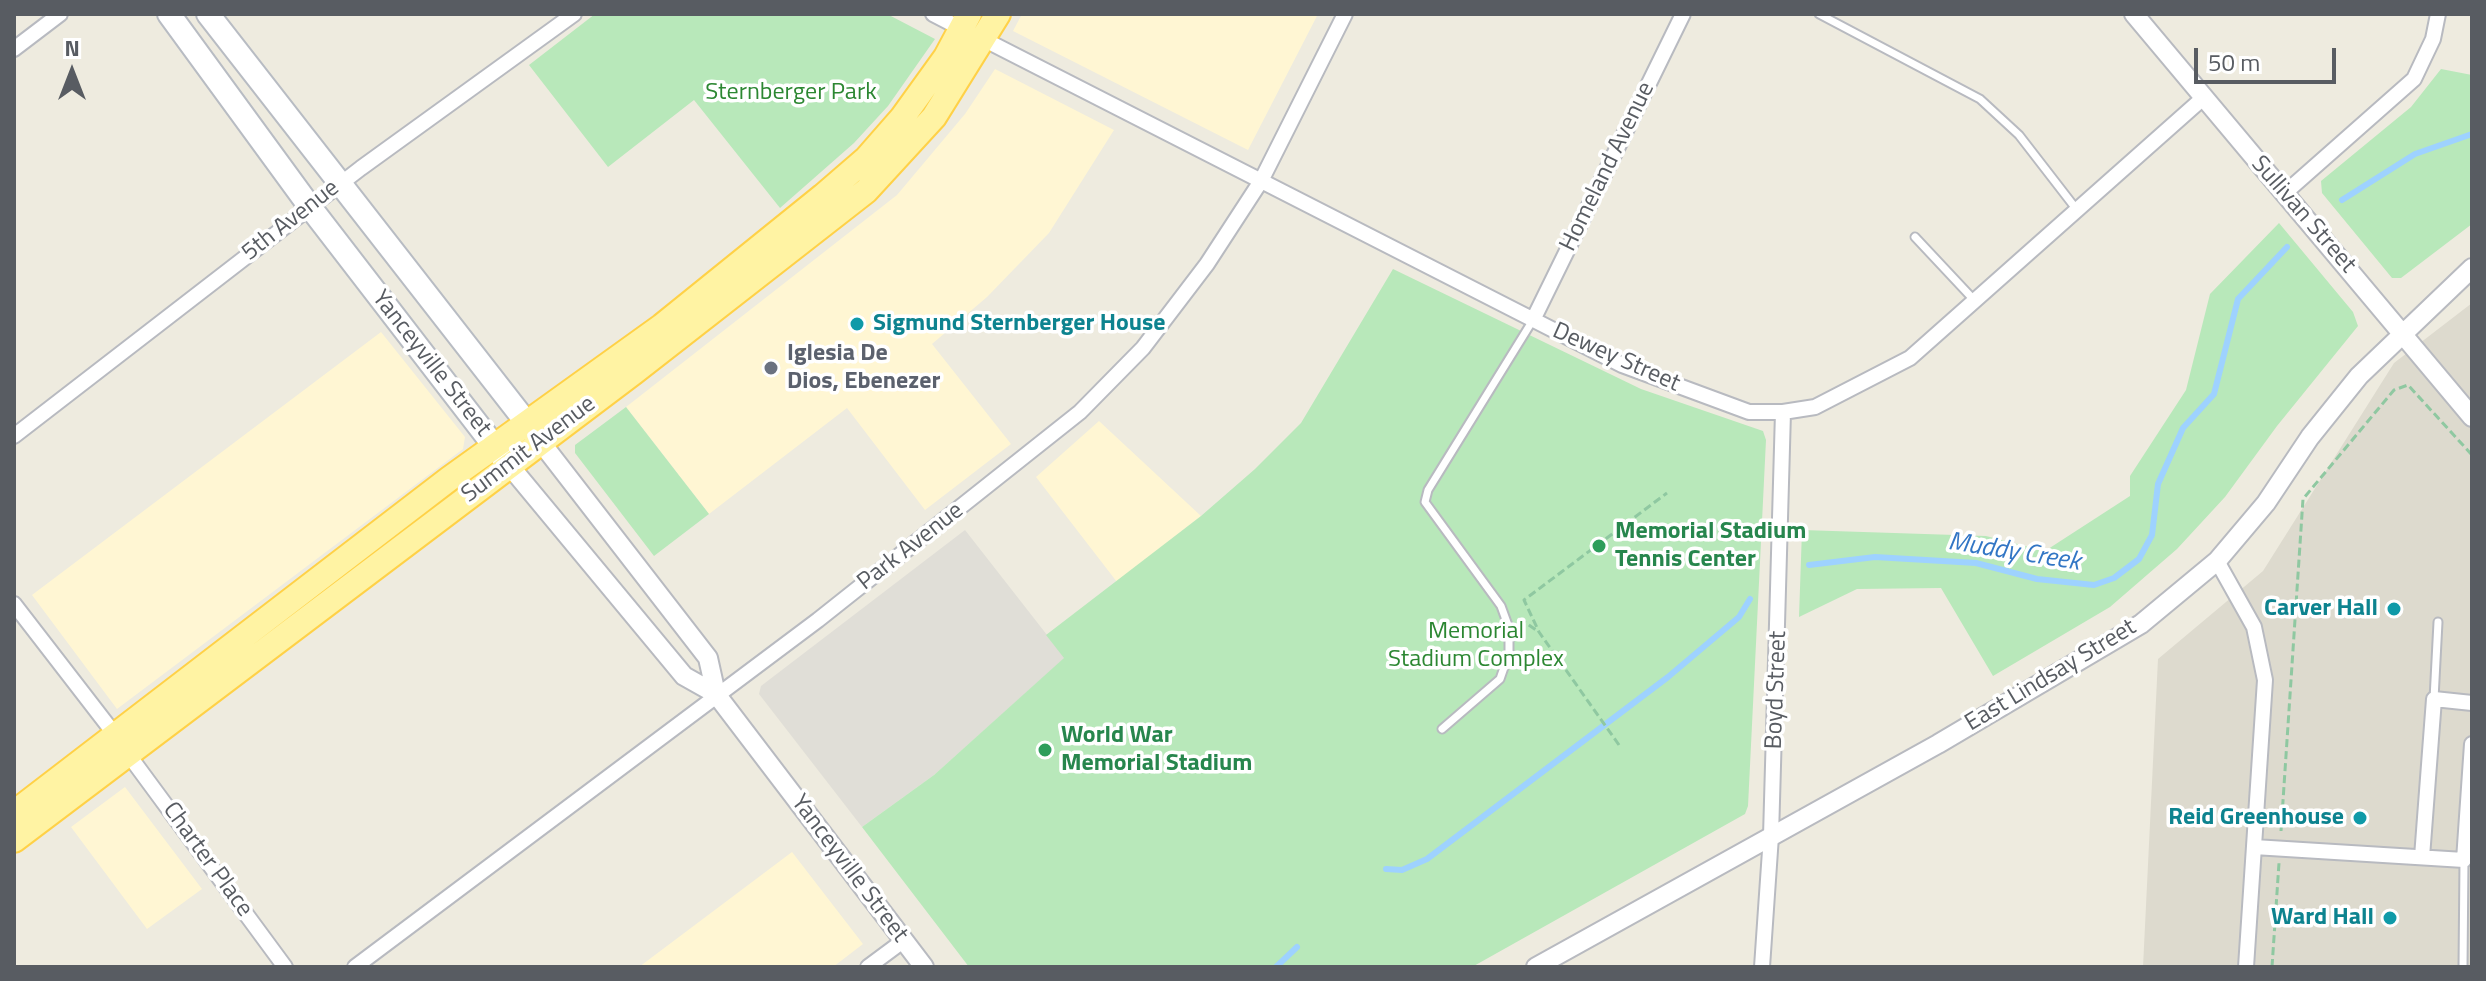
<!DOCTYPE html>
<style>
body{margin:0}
#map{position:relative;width:2486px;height:981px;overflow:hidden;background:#eeebdf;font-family:"Titillium Web",sans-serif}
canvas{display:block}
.frame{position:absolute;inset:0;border:16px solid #585c62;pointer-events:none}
.north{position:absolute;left:32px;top:32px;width:80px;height:80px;-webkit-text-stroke:6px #fff;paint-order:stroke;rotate:0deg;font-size:22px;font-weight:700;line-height:32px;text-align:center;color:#585c62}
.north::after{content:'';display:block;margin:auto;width:28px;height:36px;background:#585c62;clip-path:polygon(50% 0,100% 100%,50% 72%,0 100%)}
.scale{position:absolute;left:2194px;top:48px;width:142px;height:36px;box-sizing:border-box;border:4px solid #585c62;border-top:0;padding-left:10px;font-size:24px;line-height:28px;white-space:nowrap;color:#585c62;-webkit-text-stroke:6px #fff;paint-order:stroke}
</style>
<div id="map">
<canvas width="2486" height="981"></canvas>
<div class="frame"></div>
<div class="north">N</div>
<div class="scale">50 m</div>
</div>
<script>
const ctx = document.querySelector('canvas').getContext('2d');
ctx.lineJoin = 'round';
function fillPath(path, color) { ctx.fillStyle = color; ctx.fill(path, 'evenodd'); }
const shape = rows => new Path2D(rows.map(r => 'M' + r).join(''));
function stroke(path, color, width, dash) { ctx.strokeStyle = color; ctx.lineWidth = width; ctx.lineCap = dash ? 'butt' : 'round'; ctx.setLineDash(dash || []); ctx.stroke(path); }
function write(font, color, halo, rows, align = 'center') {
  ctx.font = font + ' "Titillium Web",sans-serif'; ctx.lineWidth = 7; ctx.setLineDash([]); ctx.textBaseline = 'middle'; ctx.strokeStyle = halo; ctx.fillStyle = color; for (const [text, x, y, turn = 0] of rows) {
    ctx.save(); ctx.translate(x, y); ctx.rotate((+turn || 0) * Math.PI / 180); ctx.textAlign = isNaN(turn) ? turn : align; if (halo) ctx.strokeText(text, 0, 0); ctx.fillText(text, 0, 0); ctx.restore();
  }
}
fillPath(shape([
 [1022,14,1318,14,1248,150,1013,31],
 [995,69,1114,130,1049,233,987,297,932,344,1011,444,925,510,847,408,709,514,626,407,897,195,965,114],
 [381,332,465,437,463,449,117,709,32,595],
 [1099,421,1201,516,1117,582,1036,477],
 [125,787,202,889,147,929,71,827],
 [792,852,863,944,833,967,639,967]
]), '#fff6d3');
fillPath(shape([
 [965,530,1065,658,934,775,862,827,759,694,761,686]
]), '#e0ded7');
fillPath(shape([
 [2472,303,2472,967,2143,967,2158,659,2263,571,2394,363]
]), '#dddace');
fillPath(shape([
 [595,14,887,14,935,39,888,106,854,143,780,208,694,100,608,167,529,65],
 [2441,69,2472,75,2472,224,2401,278,2392,278,2322,193,2321,181,2411,107],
 [2279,223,2353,312,2358,326,2277,426,2225,497,2177,549,2110,607,1993,676,1941,588,1857,589,1799,617,1802,530,1986,536,2045,551,2130,496,2130,476,2186,390,2210,294],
 [1393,269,1641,389,1763,431,1766,440,1748,806,1745,814,1472,967,969,967,862,827,934,775,1064,658,1046,635,1201,516,1255,469,1301,423],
 [626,407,709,514,654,556,575,453,575,445]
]), '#b8e8ba');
stroke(shape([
 [2342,200,2415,154,2472,134],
 [1809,565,1875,557,1976,563,2037,579,2094,585,2114,578,2139,559,2152,535,2158,484,2183,428,2214,394,2238,299,2287,247],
 [1386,869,1402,870,1427,859,1668,677,1739,617,1750,599],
 [1276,967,1297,947]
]), '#9ed2ff', 6);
const service = shape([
 [1819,14,1980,99,2019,135,2077,210],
 [1915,237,1975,301],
 [2434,699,2438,622],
 [1442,729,1500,679,1509,653,1509,628,1501,606,1425,502,1428,490,1533,320],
 [2463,967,2464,860]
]);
const minor = shape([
 [933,14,962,29],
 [985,40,1622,365,1749,412,1783,412,1815,407,1910,358,2202,99],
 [14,49,60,14],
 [2286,192,2414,79,2433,39,2438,14],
 [1533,320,1683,14],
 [14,436,361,168,574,14],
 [2217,561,2254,627,2265,680,2246,967],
 [14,604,116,736],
 [128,754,285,967],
 [2254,847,2464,860,2472,744],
 [2422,857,2434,699,2472,703],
 [355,967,818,620,1080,412,1143,348,1207,264,1261,181,1345,14],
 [868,967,903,941],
 [1762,967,1771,836,1783,412]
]);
const tertiary = shape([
 [2134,14,2472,417],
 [540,441,708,658,716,694],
 [509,465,684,676,716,694,924,967],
 [1536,967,1938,744,2141,624,2217,561,2266,503,2310,437,2359,376,2472,268]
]);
const secondary = shape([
 [169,14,310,207,505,460],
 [208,14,537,436]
]);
const primary = shape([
 [14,813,449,479,662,326,823,196,867,158,902,118,946,57,969,14],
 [14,840,634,372,866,191,934,117,998,14]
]);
stroke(service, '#b8bac0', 11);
stroke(minor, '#b8bac0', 18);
stroke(tertiary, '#b8bac0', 22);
stroke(secondary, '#b8bcc3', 26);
stroke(primary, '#ffd147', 28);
stroke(shape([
 [1519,618,1536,630],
 [1619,745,1539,632,1524,600,1667,493],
 [2281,831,2303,499,2394,390,2408,385,2472,455],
 [2272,967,2279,863]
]), '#8fc8a1', 3, [8, 4]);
stroke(service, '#fff', 7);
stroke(minor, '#fff', 14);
stroke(tertiary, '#fff', 18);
stroke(secondary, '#fff', 22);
stroke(primary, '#fff3a3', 24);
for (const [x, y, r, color] of [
 [857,324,8,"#0f9aa8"],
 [771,368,8,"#6b7280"],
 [1599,546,8,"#2e9e5b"],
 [2394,609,8,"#0f9aa8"],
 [1045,750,8,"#2e9e5b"],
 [2360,818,8,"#0f9aa8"],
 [2390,918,8,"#0f9aa8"]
]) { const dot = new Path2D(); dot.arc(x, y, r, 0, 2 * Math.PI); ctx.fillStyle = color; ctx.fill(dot); stroke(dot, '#fff', 3); }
write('24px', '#2c8732', '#fff', [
 ["Sternberger Park",791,93],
 ["Memorial",1476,632],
 ["Stadium Complex",1476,660]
]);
write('24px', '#585c62', '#fff', [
 ["Homeland Avenue",1608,167,-64],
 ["Sullivan Street",2303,215,49],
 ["5th Avenue",291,221,-38],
 ["Dewey Street",1616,358,24],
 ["Yanceyville Street",431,364,52],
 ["Summit Avenue",529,450,-37],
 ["Park Avenue",911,547,-38],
 ["East Lindsay Street",2051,676,-31],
 ["Boyd Street",1777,690,-88],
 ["Charter Place",207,860,54],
 ["Yanceyville Street",849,869,53]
]);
write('bold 24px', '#0d838f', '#fff', [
 ["Sigmund Sternberger House",873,324,"left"],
 ["Carver Hall",2378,609],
 ["Reid Greenhouse",2344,818],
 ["Ward Hall",2374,918]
], 'right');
write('bold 24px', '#5b616d', '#fff', [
 ["Iglesia De",787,354],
 ["Dios, Ebenezer",787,382]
], 'left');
write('bold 24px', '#27864d', '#fff', [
 ["Memorial Stadium",1615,532],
 ["Tennis Center",1615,560],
 ["World War",1061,736],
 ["Memorial Stadium",1061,764]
], 'left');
write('italic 26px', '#3276c5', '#fff', [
 ["Muddy Creek",2014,553,9]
]);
</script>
